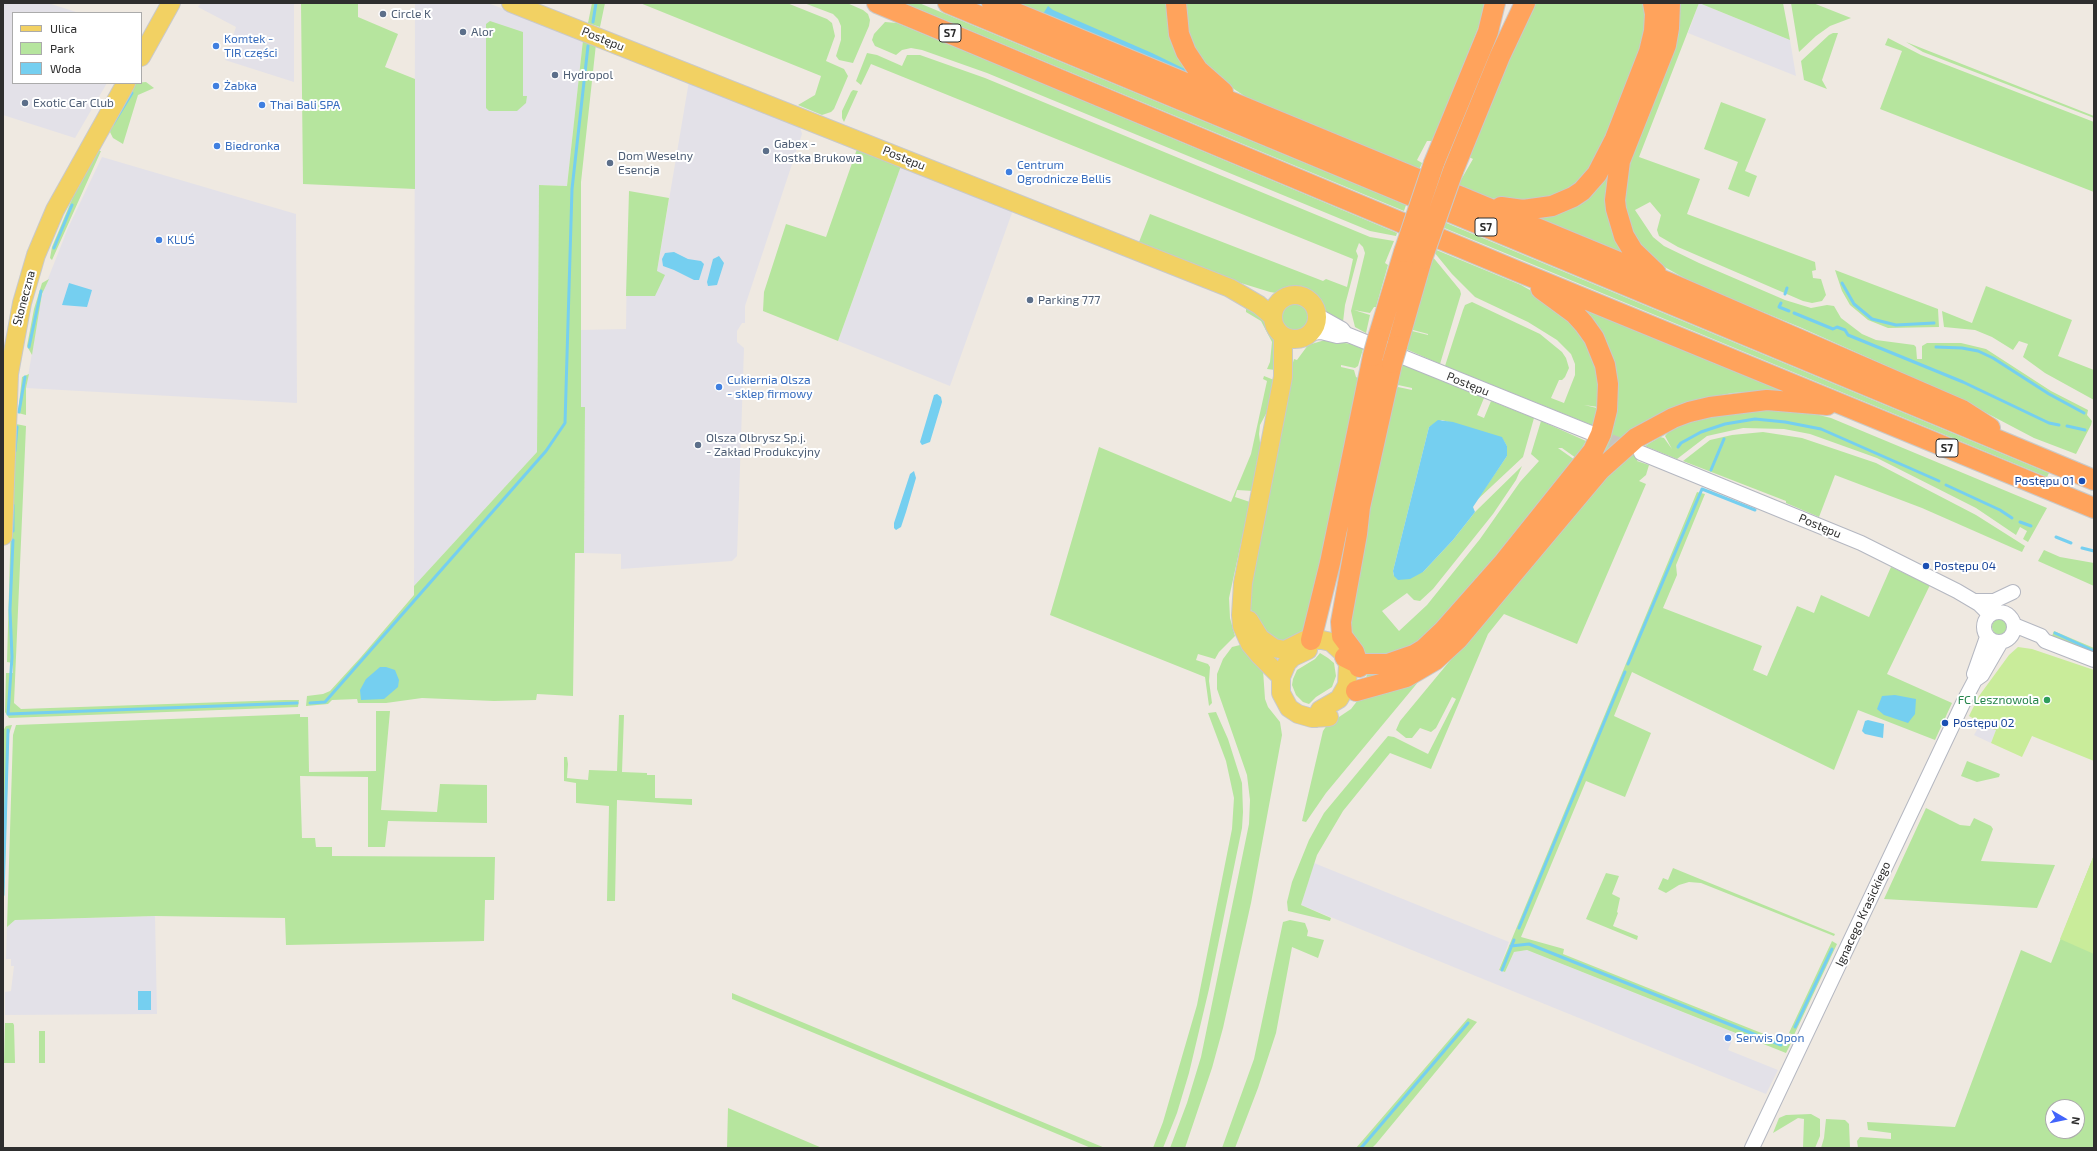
<!DOCTYPE html>
<meta charset="utf-8">
<style>
body{margin:0}
#map{position:relative;width:2097px;height:1151px;overflow:hidden;background:#efe9e1;font-family:"Exo 2",sans-serif}
canvas{display:block}
.frame{position:absolute;inset:0;border:4px solid #2e2e2e;pointer-events:none}
.legend{position:absolute;left:12px;top:12px;width:130px;height:72px;box-sizing:border-box;background:#fff;border:1px solid #ababab;margin:0;padding:5px 7px;list-style:none;font-size:12px;color:#2e2e2e}
.legend li{display:flex;align-items:center;gap:8px;height:20px}
.legend b{width:20px;border:1px solid #ababab}
.north{position:absolute;left:2045px;top:1099px;width:40px;height:40px;box-sizing:border-box;background:#fff;border:1px solid #ababab;border-radius:50%;rotate:99deg;font-size:11px;font-weight:700;line-height:16px;text-align:center;color:#2e2e2e}
.north::after{content:'';display:block;margin:auto;width:14px;height:18px;background:#4264fb;clip-path:polygon(50% 0,100% 100%,50% 72%,0 100%)}
</style>
<div id="map">
<canvas width="2097" height="1151"></canvas>
<div class="frame"></div>
<ul class="legend">
<li><b style="height:5px;background:#f2d163"></b>Ulica</li>
<li><b style="height:11px;background:#b6e59e"></b>Park</li>
<li><b style="height:11px;background:#75cff0"></b>Woda</li>
</ul>
<div class="north">N</div>
</div>
<script>
const ctx = document.querySelector('canvas').getContext('2d');
ctx.lineJoin = 'round';
function fillPath(path, color) { ctx.fillStyle = color; ctx.fill(path, 'evenodd'); }
const shape = rows => new Path2D(rows.map(r => 'M' + r).join(''));
function stroke(path, color, width, dash) { ctx.strokeStyle = color; ctx.lineWidth = width; ctx.lineCap = dash ? 'butt' : 'round'; ctx.setLineDash(dash || []); ctx.stroke(path); }
function write(font, color, halo, rows, align = 'center') {
  ctx.font = font + ' "Exo 2",sans-serif'; ctx.lineWidth = 4; ctx.setLineDash([]); ctx.textBaseline = 'middle'; ctx.strokeStyle = halo; ctx.fillStyle = color; for (const [text, x, y, turn = 0] of rows) {
    ctx.save(); ctx.translate(x, y); ctx.rotate((+turn || 0) * Math.PI / 180); ctx.textAlign = isNaN(turn) ? turn : align; if (halo) ctx.strokeText(text, 0, 0); ctx.fillText(text, 0, 0); ctx.restore();
  }
}
fillPath(shape([
 [3,3,48,3,79,13,13,13,13,83,107,83,75,138,3,115],
 [201,3,294,3,294,82,225,60,236,27,198,7],
 [415,3,488,3,571,35,573,38,582,41,583,40,567,186,539,185,537,452,414,586],
 [1699,3,1790,40,1796,76,1688,33],
 [689,81,799,123,802,134,745,306,745,323,742,323,737,331,737,342,744,348,737,556,732,561,621,569,621,554,584,553,585,408,581,407,581,330,626,329,627,258,657,271],
 [102,157,296,214,297,403,26,388,42,294,68,228],
 [901,166,1013,210,950,386,838,341],
 [1979,726,1996,730,1991,743,1974,735],
 [1314,863,1509,942,1499,969,1505,972,1514,952,1527,950,1735,1033,1728,1050,1778,1070,1766,1094,1301,905],
 [155,916,157,1014,5,1015,5,992,11,991,14,966,11,966,11,959,6,959,7,927,15,920]
]), '#e3e1e8');
fillPath(shape([
 [301,3,358,3,358,17,398,34,385,67,415,79,415,189,303,184],
 [592,3,605,3,600,27,588,23],
 [640,3,787,3,827,19,832,23,835,36,826,61,844,69,848,76,834,109,831,112,822,115,798,105,815,95,821,76],
 [804,3,847,3,863,10,868,14,870,20,869,26,853,63,839,60,836,56,841,40,841,26,838,19,833,14],
 [904,3,919,3,1406,205,1404,211],
 [1005,3,1172,3,1197,75],
 [1183,3,1488,3,1433,141,1427,141,1417,160,1422,163,1419,170,1249,99,1234,89,1203,65,1186,32],
 [1535,3,1647,3,1649,31,1603,154,1565,195,1513,203,1482,196,1458,185,1473,159,1469,157,1498,86],
 [1676,3,1783,3,1790,40,1699,3,1639,157,1700,179,1687,214,1815,262,1816,270,1812,271,1813,278,1821,279,1826,295,1822,301,1812,303,1803,301,1678,247,1659,236,1657,230,1661,215,1650,202,1635,210,1653,237,1664,246,1699,263,1785,300,1811,308,1827,305,1834,306,1841,318,1862,334,1876,340,1914,345,1916,347,1917,359,1922,359,1922,346,1927,343,1961,343,1986,349,2051,391,2088,410,2087,415,2092,421,2091,425,2076,454,2034,438,1956,397,1802,328,1695,284,1661,265,1636,240,1624,210,1627,170],
 [1791,3,1813,3,1851,18,1830,26,1816,36,1799,52],
 [490,21,523,32,523,96,527,96,526,103,517,111,489,111,486,108,486,24],
 [885,22,897,23,1015,72,1397,233,1396,236,1370,231,987,73,922,50,911,48,902,50,896,55,875,46,872,40,874,34],
 [1833,33,1838,33,1822,80,1827,89,1804,80,1801,61,1829,35],
 [1888,38,1921,55,2094,122,2094,192,1880,109,1902,51,1885,45],
 [583,40,596,44,581,182,581,407,585,407,584,553,575,553,573,696,537,694,536,700,494,701,422,698,386,703,358,703,357,699,332,700,328,704,306,706,307,696,323,694,330,691,361,657,414,595,414,586,537,452,539,185,567,186],
 [1906,42,2094,116,2094,118,1923,52],
 [867,53,877,55,902,66,907,55,920,55,985,78,1370,237,1394,241,1385,263,1388,265,1376,307,1374,307,1370,313,1354,310,1370,315,1366,333,1355,327,1351,311,1365,253,1363,247,1359,243,1356,251,1358,256,1345,305,1343,322,1323,311,1317,299,1305,290,1293,288,1276,293,1270,292,1231,280,1139,242,1150,214,1323,281,1326,279,1347,287,1353,259,871,64,861,85,856,81],
 [146,82,154,88,138,95,123,144,113,138,110,132,112,125,135,83],
 [853,90,858,91,844,122,842,118,842,111,851,92],
 [1721,102,1766,119,1745,171,1757,176,1749,197,1728,189,1738,162,1704,149],
 [857,149,901,166,838,341,763,311,764,292,786,224,826,237],
 [99,151,101,151,52,260,50,258,52,247,80,180],
 [1613,169,1628,256,1525,217],
 [629,191,669,198,657,271,665,275,655,296,626,296],
 [1444,222,2049,473,2047,477,1442,227],
 [1434,249,1521,285,1544,298,1588,339,1602,375,1598,407,1584,405,1597,408,1594,426,1445,366,1463,310,1465,305,1472,302,1540,334,1562,352,1566,358,1569,368,1565,377,1562,380,1559,380,1551,398,1564,403,1575,375,1575,364,1571,354,1557,340,1528,322,1475,297,1452,274,1434,252],
 [1432,256,1460,290,1461,294,1440,364,1406,349,1412,331,1428,335,1428,334,1413,330,1413,323,1424,280,1427,280],
 [1835,270,1938,309,1939,327,1888,328,1868,320,1850,305,1842,291],
 [49,279,42,294,32,355,27,346,34,309,42,283],
 [1986,286,2072,320,2058,356,2094,370,2094,400,2045,373,2023,357,2028,344,2019,341,2013,350,1992,337,1975,330,1944,327,1942,311,1972,323],
 '1281 318a14 14 0 1 1 28 0a14 14 0 1 1-28 0Z',
 [1574,304,1779,390,1732,393,1704,399,1659,414,1637,429,1600,459,1457,632,1438,652,1411,671,1399,676,1366,683,1367,671,1387,671,1409,665,1430,652,1442,642,1593,460,1601,447,1612,416,1615,400,1614,382,1606,350,1595,329,1586,318,1573,306],
 [1246,305,1266,319,1268,329,1275,339,1275,370,1267,369,1270,362,1272,342,1261,321,1246,312],
 [1325,340,1351,344,1363,349,1358,366,1355,368,1341,365,1341,367,1354,370,1356,377,1358,378,1359,393,1304,632,1285,642,1272,641,1252,614,1249,599,1288,380,1294,359,1297,360,1308,345],
 [1402,364,1484,398,1477,415,1484,418,1491,401,1534,418,1523,457,1477,500,1507,456,1507,446,1502,438,1442,420,1429,427,1393,571,1394,576,1423,572,1453,540,1475,512,1522,466,1516,480,1493,514,1433,589,1420,601,1414,600,1407,593,1382,611,1399,631,1427,605,1480,539,1520,482,1539,461,1531,454,1541,421,1586,441,1576,458,1562,448,1558,448,1575,460,1507,551,1482,571,1433,632,1405,652,1365,657,1346,626,1371,488,1396,389,1398,387,1412,390,1412,388,1398,385,1397,383],
 [29,374,26,388,26,415,18,413,22,377],
 [1264,376,1274,380,1268,410,1260,425,1259,434,1261,451,1253,491,1237,490,1235,497,1250,502,1229,598,1230,618,1235,636,1219,652,1215,659,1198,654,1196,660,1208,664,1210,667,1209,681,1212,703,1209,706,1205,677,1050,615,1099,447,1231,502,1251,454,1267,381,1263,379],
 [1747,408,1803,411,1831,418,2047,508,2028,542,2023,539,2027,531,2020,527,2016,535,1976,508,1877,458,1810,434,1784,429,1743,428,1707,436,1677,459,1645,446,1637,461,1649,465,1646,475,1639,481,1646,484,1577,644,1504,614,1488,634,1431,769,1390,753,1343,811,1317,855,1301,905,1331,918,1330,921,1288,911,1287,902,1292,882,1309,840,1324,813,1388,736,1394,737,1428,754,1456,699,1452,697,1436,728,1431,732,1420,728,1412,738,1406,738,1396,730,1400,721,1607,471,1619,467,1631,456,1645,446,1660,437,1664,438,1672,449,1665,436,1671,429,1689,421],
 [16,424,26,426,14,703,21,709,285,700,299,700,298,707,9,718,5,712,6,673,13,673,13,663,7,662,13,448],
 [1763,432,1802,438,1876,463,1976,515,2025,546,2022,552,1922,508,1835,475,1819,517,1786,503,1786,501,1683,461,1710,440,1732,435],
 [1697,492,1705,494,1676,565,1677,575,1663,608,1762,646,1753,670,1767,676,1797,606,1814,613,1821,595,1869,617,1891,567,1930,585,1887,674,1952,703,1935,740,1858,710,1834,770,1632,672,1614,716,1651,733,1625,797,1586,781,1521,937,1564,949,1563,954,1784,1042,1786,1039,1792,1041,1786,1053,1527,950,1514,952,1505,972,1499,970],
 [2044,550,2060,557,2094,563,2094,586,2038,561],
 '1992 627a8 8 0 1 1 16 0a8 8 0 1 1-16 0Z',
 [2054,631,2094,648,2093,653,2052,636],
 [1240,645,1263,670,1265,699,1268,707,1280,722,1282,735,1251,903,1223,1028,1212,1068,1185,1148,1170,1148,1187,1103,1201,1057,1249,824,1250,800,1247,775,1217,689,1217,674,1223,659,1232,647],
 [1320,653,1328,658,1334,663,1336,676,1332,687,1316,697,1309,704,1303,702,1296,695,1292,685,1293,679,1297,670,1315,659],
 [1419,681,1326,793,1306,822,1302,821,1323,731,1327,725,1351,709,1361,696],
 [376,711,390,711,381,810,437,812,440,784,487,785,487,823,388,821,385,847,368,847,368,777,300,776,302,838,315,838,316,847,332,847,332,856,495,857,494,900,485,900,484,941,286,945,285,918,155,916,15,920,7,927,13,735,16,725,300,714,300,717,308,717,309,772,376,771],
 [1216,712,1228,739,1242,783,1243,812,1242,828,1209,989,1189,1073,1177,1113,1163,1148,1153,1148,1163,1122,1197,1005,1232,829,1234,798,1226,761,1208,713],
 [619,715,624,715,622,772,647,773,647,775,655,775,655,798,692,799,692,805,617,800,615,901,607,901,609,806,576,803,576,783,564,781,564,757,567,757,568,764,567,778,588,780,589,770,617,771],
 [12,725,9,734,3,931,3,731,6,726],
 [1967,761,2000,774,1999,777,1977,782,1961,776],
 [1926,808,1960,825,1970,826,1974,818,1991,826,1993,829,1981,861,2055,865,2037,908,1884,899],
 [2094,855,2094,1148,1858,1148,1857,1141,1860,1137,1891,1139,1891,1133,1868,1130,1867,1122,1955,1127,2021,950,2051,963],
 [2053,1107,2077,1107,2077,1131,2053,1131],
 [1673,868,1835,934,1834,936,1701,883,1689,882,1679,885,1666,893,1658,889,1663,878,1668,880],
 [1606,873,1619,876,1612,894,1620,898,1617,912,1618,913,1613,926,1638,936,1637,940,1586,919],
 [1290,920,1305,923,1308,931,1307,936,1324,940,1318,958,1292,947,1276,1033,1258,1088,1235,1148,1222,1148,1254,1059,1283,922],
 [1832,941,1837,944,1794,1035,1789,1033],
 [732,993,1105,1148,1091,1148,930,1081,732,999],
 [1468,1018,1477,1022,1376,1144,1372,1148,1356,1148],
 [5,1023,13,1023,14,1025,15,1063,4,1063],
 [39,1031,45,1031,45,1063,39,1063],
 [728,1108,822,1148,727,1148],
 [1811,1114,1820,1119,1820,1136,1815,1148,1803,1148,1804,1119,1798,1118,1773,1133,1779,1118,1786,1115],
 [1826,1119,1845,1120,1849,1124,1850,1148,1821,1148,1824,1138]
]), '#b6e59e');
fillPath(shape([
 [2018,647,2032,649,2094,670,2094,761,2032,736,2022,757,1991,743,1996,730,1972,724,1974,719,1969,716,1979,696,2009,655],
 [2094,855,2094,954,2060,939]
]), '#c9ec9a');
fillPath(shape([
 [1048,6,1053,10,1152,53,1189,71,1189,75,1043,14],
 [674,252,688,259,701,261,704,264,699,280,694,280,674,270,663,266,662,259,665,253],
 [719,256,724,263,717,285,708,286,707,282,713,259],
 [69,283,92,290,87,307,62,305],
 [937,394,941,397,942,402,930,442,922,445,920,442,934,395],
 [1438,420,1453,422,1502,437,1507,446,1507,456,1473,507,1475,512,1453,540,1423,572,1410,579,1398,580,1394,576,1393,571,1429,427],
 [914,471,916,478,906,512,901,527,896,530,894,528,894,523,910,474],
 [380,667,386,667,395,670,399,680,398,687,384,699,361,700,360,690,366,679],
 [1895,695,1916,699,1915,714,1908,723,1884,715,1877,709,1882,696],
 [1868,720,1884,724,1883,738,1865,734,1862,731,1865,721],
 [138,991,151,991,151,1010,138,1010]
]), '#75cff0');
stroke(shape([
 [593,22,596,3],
 [113,124,132,93],
 [54,248,72,205],
 [1842,283,1854,304,1872,319,1896,325,1934,323],
 [1785,294,1787,288],
 [1781,303,1779,307,1789,311],
 [1794,313,1833,329,1837,327,1845,330,1848,335,1963,382,2049,423,2059,425],
 [29,347,41,291],
 [1936,347,1962,348,1978,351,1993,358,2049,394,2084,413],
 [19,412,25,377],
 [2067,426,2085,430],
 [1678,447,1681,443,1701,432,1725,424,1755,419,1785,422,1821,429,1939,481],
 [15,451,17,427],
 [1711,470,1724,439],
 [1946,485,2000,510,2012,518],
 [2020,522,2031,526],
 [13,531,13,505],
 [2056,537,2071,543],
 [13,540,10,610,12,657,8,714,297,703],
 [2082,548,2094,551],
 [2055,633,2092,650],
 [1628,664,1702,489,1755,510],
 [310,703,325,702,546,451,565,423,572,189,588,46],
 [3,895,8,730],
 [1519,928,1625,672],
 [1511,946,1529,944,1781,1045],
 [1502,970,1514,940],
 [1795,1027,1832,949],
 [1361,1148,1468,1023]
]), '#75cff0', 3);
stroke(shape([
 [1591,433,1633,450]
]), '#c8c4bd', 14, [14, 7]);
const minor = shape([
 [1317,315,1342,329,1346,334,1591,433],
 [1310,333,1321,332,1337,336,1345,335],
 [1641,453,1861,543,1957,591,1979,604,1990,615],
 [1974,601,1994,601,2013,592],
 '1984 627a15 15 0 1 1 30 0a15 15 0 1 1-30 0Z',
 [2014,625,2041,636,2045,641,2094,660],
 [1974,674,1987,637],
 [1752,1148,1965,699,1975,680,1982,675,2001,642]
]);
const major = shape([
 [511,3,1230,288,1259,305,1273,317],
 [141,57,171,3],
 '1273 317a22 22 0 1 1 44 0a22 22 0 1 1-44 0Z',
 [3,536,9,374,22,303,36,255,55,210,126,83],
 [1249,620,1260,638,1274,648,1285,650,1305,640,1322,640,1331,642,1342,652,1348,664,1347,685,1339,699,1320,710,1316,718],
 [1308,650,1293,657,1287,663,1281,677,1281,693,1289,708,1298,714,1312,718,1329,717],
 [1281,677,1260,656,1250,644,1242,626,1241,615,1243,583,1283,377,1283,336]
]);
const highway = shape([
 [877,3,1517,271,2094,508],
 [948,3,2094,480],
 [992,3,1667,282,1962,410,1990,428],
 [1176,3,1179,34,1186,52,1198,70,1223,92],
 [1434,163,1488,32,1495,3],
 [1453,171,1500,56,1525,3],
 [1501,207,1523,210,1552,206,1573,197,1582,191,1597,174,1615,139,1649,52,1654,31,1655,14,1653,3],
 [1656,273,1633,251,1624,236,1616,209,1615,200,1620,161,1666,45,1669,28,1670,3],
 [1378,338,1404,252],
 [1397,346,1422,259],
 [1311,640,1330,563,1373,356],
 [1345,657,1359,664,1388,664,1414,655,1424,649,1443,631,1504,562,1593,451,1601,434,1607,410,1608,384,1605,365,1594,338,1584,324,1575,314,1541,289],
 [1359,667,1354,652,1342,636,1341,622,1357,534,1360,507,1392,363],
 [1356,691,1406,677,1435,660,1458,639,1600,470,1636,438,1673,418,1689,412,1710,407,1767,400,1827,405]
]);
stroke(minor, '#b4b7c1', 16);
stroke(major, '#c9c9c9', 20);
stroke(highway, '#c9c9c9', 22);
stroke(minor, '#fff', 14);
stroke(major, '#f2d163', 18);
stroke(highway, '#ffa35c', 20);
const highwayBridge = shape([
 [1404,252,1434,163],
 [1422,259,1453,171],
 [1373,356,1378,338],
 [1392,363,1397,346]
]);
stroke(highwayBridge, '#c9c9c9', 22, []);
stroke(highwayBridge, '#ffa35c', 20);
for (const [x, y, r, color] of [
 [383,14,4,"#5c6f8a"],
 [463,32,4,"#5c6f8a"],
 [216,46,4,"#3f7fe0"],
 [555,75,4,"#5c6f8a"],
 [216,86,4,"#3f7fe0"],
 [25,103,4,"#5c6f8a"],
 [262,105,4,"#3f7fe0"],
 [217,146,4,"#3f7fe0"],
 [766,151,4,"#5c6f8a"],
 [610,163,4,"#5c6f8a"],
 [1009,172,4,"#3f7fe0"],
 [159,240,4,"#3f7fe0"],
 [1030,300,4,"#5c6f8a"],
 [719,387,4,"#3f7fe0"],
 [698,445,4,"#5c6f8a"],
 [2082,481,4,"#1a4fb4"],
 [1926,566,4,"#1a4fb4"],
 [2047,700,4,"#2e9e5b"],
 [1945,723,4,"#1a4fb4"],
 [1728,1038,4,"#3f7fe0"]
]) { const dot = new Path2D(); dot.arc(x, y, r, 0, 2 * Math.PI); ctx.fillStyle = color; ctx.fill(dot); stroke(dot, '#fff', 1.5); }
for (const [x, y, w] of [
 [950,33,22],
 [1486,227,22],
 [1947,448,22]
]) { const box = new Path2D(); box.roundRect(x - w / 2, y - 9, w, 18, 3); ctx.fillStyle = '#fff'; ctx.fill(box); stroke(box, '#2e2e2e', 1); }
write('bold 11px', '#2e2e2e', null, [
 ["S7",950,33],
 ["S7",1486,227],
 ["S7",1947,448]
]);
write('12px', '#4e5e75', '#fff', [
 ["Circle K",391,14],
 ["Alor",471,32],
 ["Hydropol",563,75],
 ["Exotic Car Club",33,103],
 ["Gabex -",774,144],
 ["Kostka Brukowa",774,158],
 ["Dom Weselny",618,156],
 ["Esencja",618,170],
 ["Parking 777",1038,300],
 ["Olsza Olbrysz Sp.j.",706,438],
 ["- Zakład Produkcyjny",706,452]
], 'left');
write('12px', '#366cbe', '#fff', [
 ["Komtek -",224,39],
 ["TIR części",224,53],
 ["Żabka",224,86],
 ["Thai Bali SPA",270,105],
 ["Biedronka",225,146],
 ["Centrum",1017,165],
 ["Ogrodnicze Bellis",1017,179],
 ["KLUŚ",167,240],
 ["Cukiernia Olsza",727,380],
 ["- sklep firmowy",727,394],
 ["Serwis Opon",1736,1038]
], 'left');
write('12px', '#2e2e2e', '#fff', [
 ["Postępu",603,39,22],
 ["Postępu",904,158,22],
 ["Słoneczna",24,298,-75],
 ["Postępu",1468,384,22],
 ["Postępu",1820,526,23],
 ["Ignacego Krasickiego",1863,914,-65]
]);
write('12px', '#164399', '#fff', [
 ["Postępu 01",2074,481,"right"],
 ["Postępu 04",1934,566],
 ["Postępu 02",1953,723]
], 'left');
write('12px', '#27864d', '#fff', [
 ["FC Lesznowola",2039,700]
], 'right');
</script>
